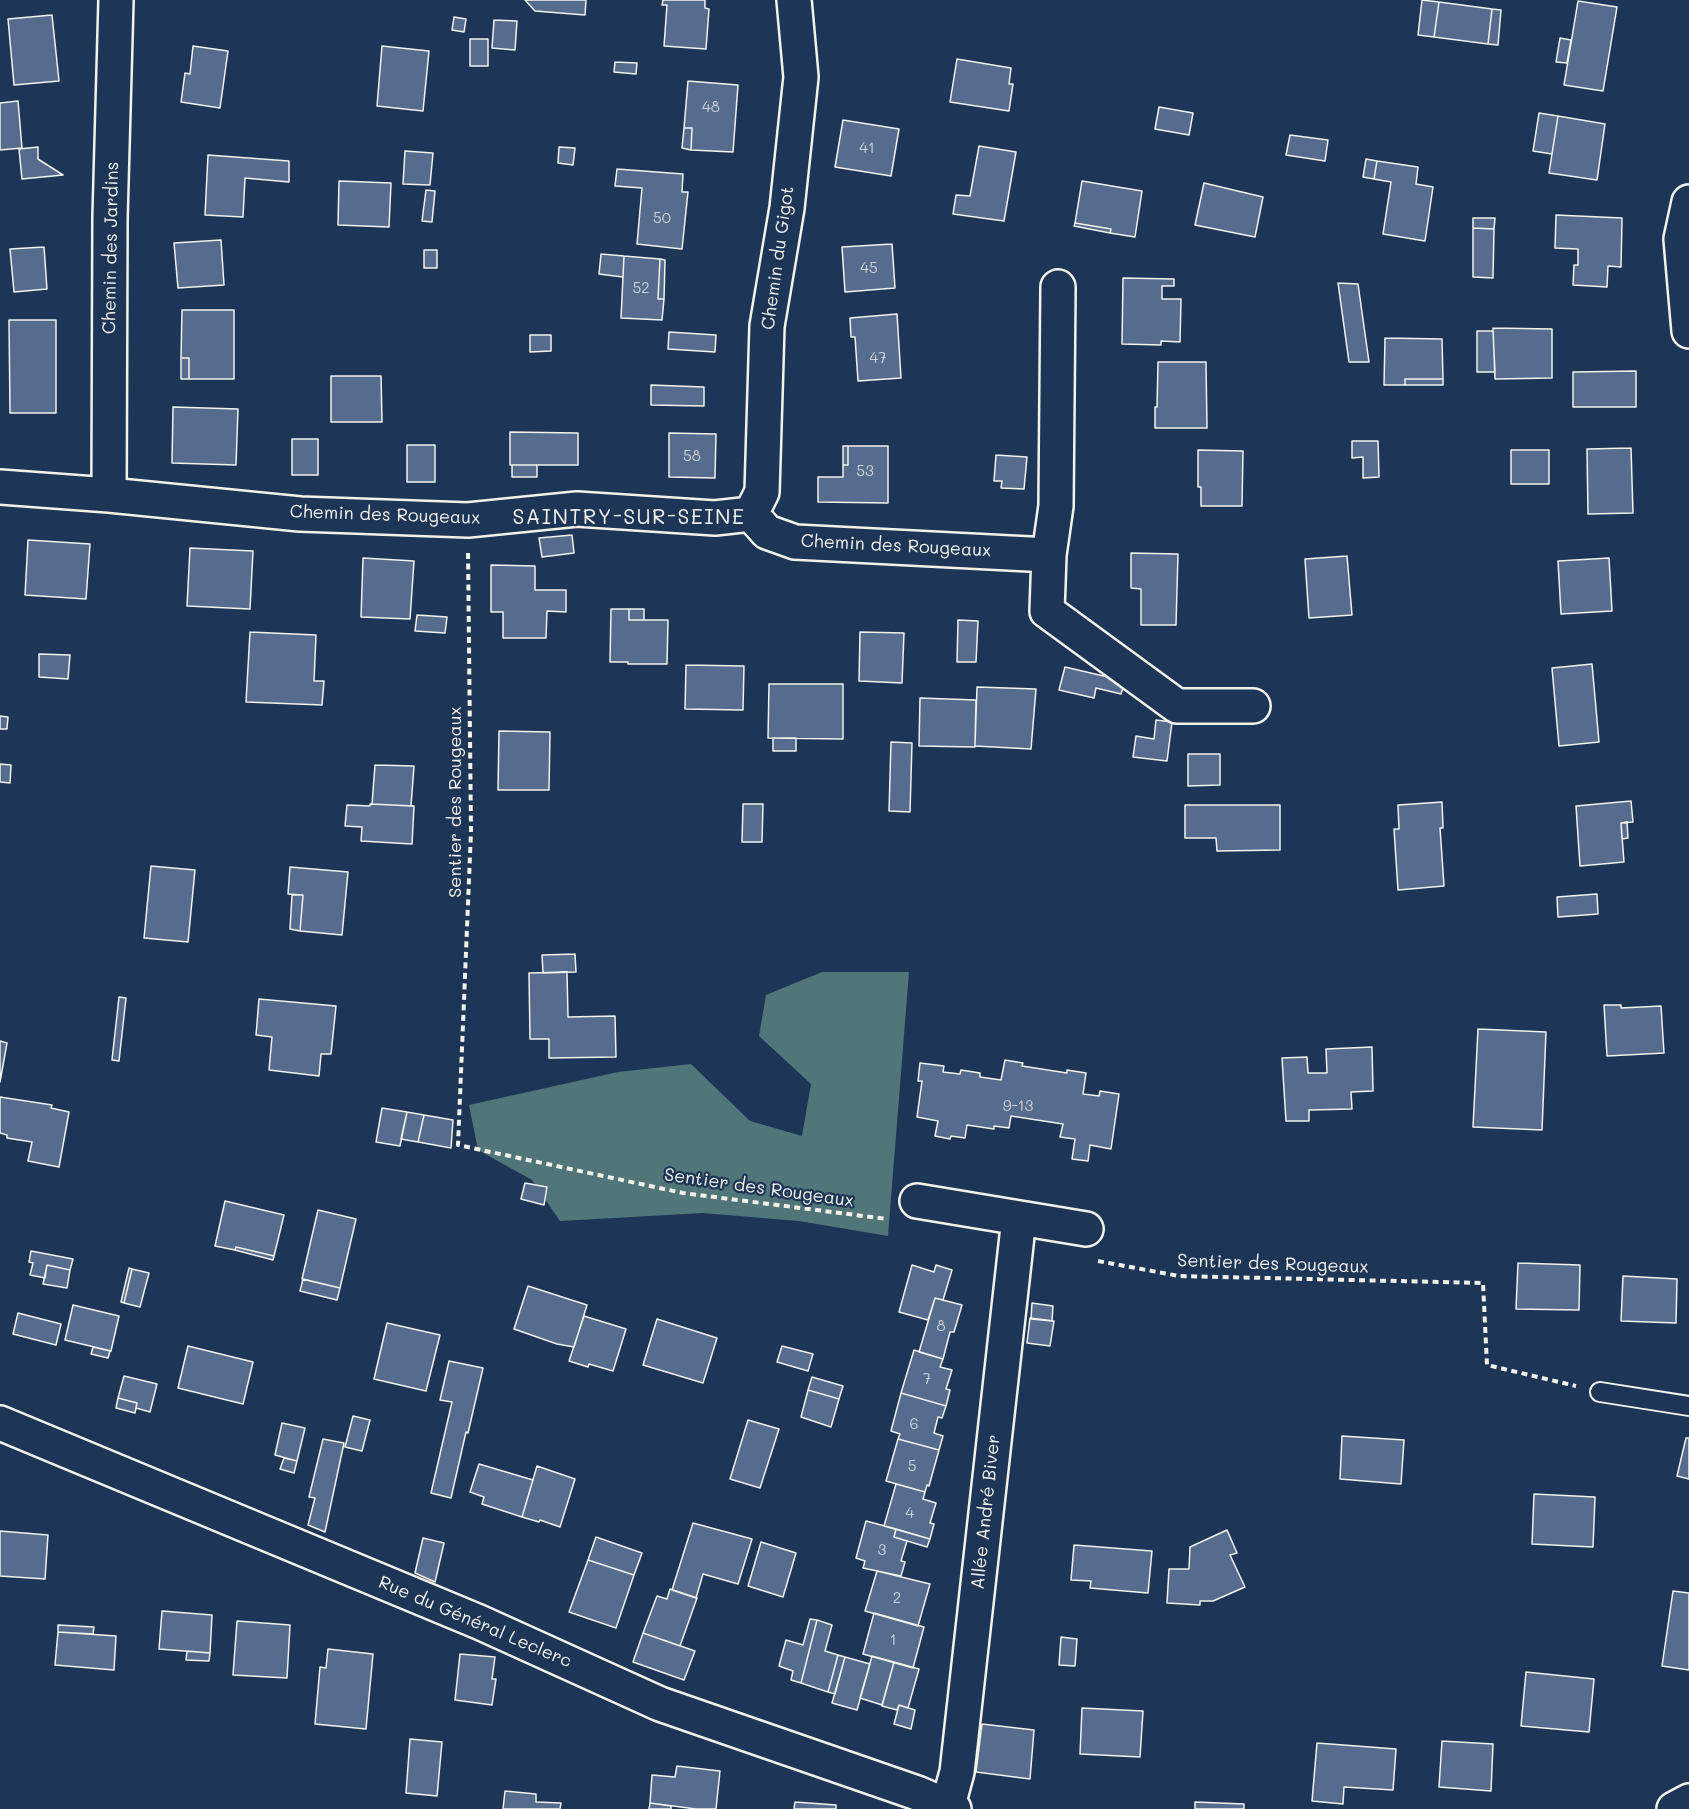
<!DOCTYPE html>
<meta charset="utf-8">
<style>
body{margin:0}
canvas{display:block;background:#1d3557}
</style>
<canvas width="1689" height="1809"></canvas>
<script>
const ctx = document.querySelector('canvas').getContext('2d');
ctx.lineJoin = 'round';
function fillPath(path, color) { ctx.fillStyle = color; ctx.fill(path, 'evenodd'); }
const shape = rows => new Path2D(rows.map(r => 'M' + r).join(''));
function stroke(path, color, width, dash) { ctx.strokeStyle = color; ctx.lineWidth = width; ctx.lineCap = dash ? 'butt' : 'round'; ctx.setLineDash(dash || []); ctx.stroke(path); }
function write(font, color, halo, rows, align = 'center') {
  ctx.font = font + ' Mali,sans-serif'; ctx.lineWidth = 4.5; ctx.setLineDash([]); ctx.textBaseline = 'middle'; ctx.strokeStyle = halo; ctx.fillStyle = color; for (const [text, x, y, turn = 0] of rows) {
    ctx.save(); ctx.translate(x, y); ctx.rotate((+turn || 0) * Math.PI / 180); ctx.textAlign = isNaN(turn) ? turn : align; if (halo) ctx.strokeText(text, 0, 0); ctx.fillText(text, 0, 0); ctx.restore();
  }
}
fillPath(shape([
 [822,972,909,972,888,1236,799,1221,703,1213,560,1221,532,1180,478,1150,469,1105,618,1072,691,1064,750,1121,802,1136,811,1084,759,1036,766,995]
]), '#517679');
const building = shape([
 [525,0,586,0,585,15,535,11,525,0],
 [663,0,705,0,705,8,709,9,706,49,664,46,667,5,662,5,663,0],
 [1422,0,1439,2,1434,37,1418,35,1422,0],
 [1578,1,1617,7,1603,91,1564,85,1578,1],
 [1439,2,1492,9,1488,44,1434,37,1439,2],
 [1492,9,1501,10,1498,45,1488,44,1492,9],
 [52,15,59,81,14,85,8,19,52,15],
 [454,17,466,19,464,32,452,30,454,17],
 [494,20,517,21,515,50,492,48,494,20],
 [1560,38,1571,40,1567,63,1556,62,1560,38],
 [470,39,488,39,488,66,470,66,470,39],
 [193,46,228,51,220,108,181,102,185,73,190,74,193,46],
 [382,46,429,51,423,111,377,106,382,46],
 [957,59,1011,68,1009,84,1013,84,1009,111,950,102,957,59],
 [615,62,637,63,636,74,614,72,615,62],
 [688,81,738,85,733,152,691,150,692,128,684,128,688,81],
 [18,101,22,148,0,150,0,103,18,101],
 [1159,107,1193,113,1189,135,1155,129,1159,107],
 [1539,113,1558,116,1552,154,1533,151,1539,113],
 [1558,116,1605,124,1597,180,1549,173,1558,116],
 [843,120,899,129,891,176,835,167,843,120],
 [684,128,692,128,691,150,682,148,684,128],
 [1290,135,1328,140,1325,161,1286,155,1290,135],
 [979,146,1016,152,1004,221,953,214,956,195,970,196,979,146],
 [38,147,38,159,63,175,22,179,19,149,38,147],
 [559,147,575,148,573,165,558,163,559,147],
 [405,151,433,153,430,185,403,184,405,151],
 [208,155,289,161,289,182,245,178,243,217,205,215,208,155],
 [1366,159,1377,161,1374,179,1363,177,1366,159],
 [1377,161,1418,167,1416,184,1433,187,1425,241,1383,234,1391,182,1374,179,1377,161],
 [617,169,683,174,682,192,688,192,682,249,637,244,642,188,615,186,617,169],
 [339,181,391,183,389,227,338,225,339,181],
 [1082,181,1142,191,1135,237,1110,233,1111,229,1075,223,1082,181],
 [1204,183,1263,197,1255,237,1195,225,1204,183],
 [426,190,435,191,432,222,422,221,426,190],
 [1556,215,1622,218,1621,267,1608,266,1607,287,1573,285,1574,265,1578,265,1578,249,1555,248,1556,215],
 [1473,218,1495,218,1494,229,1473,228,1473,218],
 [1075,223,1111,229,1110,233,1074,226,1075,223],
 [1473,228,1494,229,1493,278,1473,277,1473,228],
 [221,240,224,285,178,288,174,243,221,240],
 [892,244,895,288,845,292,842,247,892,244],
 [44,247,47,289,14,292,10,249,44,247],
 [424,250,437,250,437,268,424,268,424,250],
 [601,254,624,256,623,277,599,274,601,254],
 [624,256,660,259,658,299,664,299,662,320,621,318,624,256],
 [660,259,665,260,664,299,658,299,660,259],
 [1123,278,1174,279,1174,286,1162,286,1162,299,1181,299,1180,342,1161,341,1161,345,1122,344,1123,278],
 [1338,283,1358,284,1369,362,1349,362,1338,283],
 [182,310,234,310,234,379,189,379,189,358,181,358,182,310],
 [897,314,901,378,858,381,855,337,851,337,850,318,897,314],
 [9,320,56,320,56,413,10,413,9,320],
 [1493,328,1552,329,1552,378,1495,379,1493,328],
 [1477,331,1493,331,1495,372,1477,372,1477,331],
 [669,332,716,335,715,352,668,349,669,332],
 [530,335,551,335,551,351,530,352,530,335],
 [1385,338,1442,339,1443,379,1405,379,1405,385,1384,385,1385,338],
 [181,358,189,358,189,379,181,379,181,358],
 [1158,362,1206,362,1207,428,1155,428,1155,407,1157,407,1158,362],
 [1636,371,1636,407,1573,407,1573,372,1636,371],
 [331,376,381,376,382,422,331,422,331,376],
 [1405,379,1443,379,1443,385,1405,385,1405,379],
 [651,385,704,387,704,406,651,405,651,385],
 [173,407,238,409,236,465,172,463,173,407],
 [510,432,578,433,578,465,510,465,510,432],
 [669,433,716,434,715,478,669,477,669,433],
 [292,439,318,439,318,475,292,475,292,439],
 [1352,441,1378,441,1379,477,1363,478,1363,457,1352,458,1352,441],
 [407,445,435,445,435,482,407,482,407,445],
 [843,446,848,446,848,465,843,465,843,446],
 [848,446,888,446,888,503,818,502,818,477,843,477,843,465,848,465,848,446],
 [1631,448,1633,513,1588,514,1587,449,1631,448],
 [1198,450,1243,451,1242,506,1201,506,1201,487,1198,487,1198,450],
 [1511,450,1549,450,1549,484,1511,484,1511,450],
 [996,455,1027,457,1024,489,1001,488,1002,481,994,481,996,455],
 [512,465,537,465,537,477,512,477,512,465],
 [572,535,574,553,542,557,539,538,572,535],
 [28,540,90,544,86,599,25,595,28,540],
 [190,548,253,551,250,609,187,606,190,548],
 [1131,553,1178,554,1176,625,1141,625,1141,589,1131,588,1131,553],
 [1347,556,1352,615,1309,618,1305,559,1347,556],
 [363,558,414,561,410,619,361,617,363,558],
 [1609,558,1612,611,1561,614,1558,561,1609,558],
 [491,565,535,566,535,590,566,590,566,612,547,611,546,638,503,638,503,612,491,612,491,565],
 [611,609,629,609,629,620,668,620,667,664,628,664,628,662,610,662,611,609],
 [629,609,644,609,644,620,629,620,629,609],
 [417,615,447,617,445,633,415,631,417,615],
 [958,620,978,621,976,662,957,662,958,620],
 [250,632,316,635,314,681,324,681,322,705,246,702,250,632],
 [860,632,904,633,902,683,859,681,860,632],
 [39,654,70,655,68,679,39,677,39,654],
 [1592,664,1599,742,1559,746,1552,668,1592,664],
 [686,665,744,666,743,710,685,709,686,665],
 [1065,667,1125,681,1121,694,1096,688,1094,698,1059,690,1065,667],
 [769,684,843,684,843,739,768,738,769,684],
 [977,687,1036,689,1031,749,975,746,977,687],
 [920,698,976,700,975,747,919,746,920,698],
 [0,716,8,717,7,729,0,729,0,716],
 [1156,720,1172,722,1167,761,1133,757,1136,736,1154,739,1156,720],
 [499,731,550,732,549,790,498,790,499,731],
 [773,738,796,738,796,751,773,751,773,738],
 [891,742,912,743,910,812,889,811,891,742],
 [1188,754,1220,754,1220,785,1188,786,1188,754],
 [0,764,11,765,10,783,0,782,0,764],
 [375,765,414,766,411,806,372,804,375,765],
 [1631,801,1633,822,1621,823,1624,862,1580,866,1576,806,1631,801],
 [1442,802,1443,828,1440,828,1444,886,1398,890,1394,829,1399,829,1398,805,1442,802],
 [370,804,414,806,412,844,361,841,362,827,345,826,347,805,370,806,370,804],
 [743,804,763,804,762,842,742,842,743,804],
 [1185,805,1280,805,1280,850,1217,851,1216,838,1185,838,1185,805],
 [1627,822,1628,838,1622,839,1621,823,1627,822],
 [151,866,195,870,188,942,144,938,151,866],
 [290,867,348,872,342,935,300,931,303,895,288,894,290,867],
 [1597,894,1598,914,1558,917,1557,897,1597,894],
 [292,895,303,895,300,931,290,929,292,895],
 [575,954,576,972,543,973,542,955,575,954],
 [567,972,568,1017,615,1016,616,1057,549,1058,549,1039,530,1039,529,973,567,972],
 [119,997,126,998,119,1061,112,1060,119,997],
 [259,999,336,1006,331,1054,321,1054,319,1076,269,1070,272,1037,256,1035,259,999],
 [1604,1005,1621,1005,1621,1008,1661,1006,1664,1053,1607,1056,1604,1005],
 [1478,1029,1546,1032,1542,1130,1473,1127,1478,1029],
 [0,1041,7,1043,0,1082,0,1041],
 [1372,1047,1373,1091,1351,1092,1352,1109,1309,1110,1309,1121,1286,1121,1282,1058,1307,1057,1308,1073,1327,1073,1326,1049,1372,1047],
 [1005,1060,1023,1063,1022,1066,1067,1073,1067,1070,1086,1073,1083,1094,1099,1096,1100,1091,1119,1094,1111,1149,1090,1145,1088,1161,1072,1159,1075,1139,1060,1137,1063,1124,1011,1116,1009,1128,994,1126,994,1129,967,1125,965,1138,951,1136,950,1139,935,1136,938,1121,917,1117,922,1081,918,1081,920,1063,944,1066,943,1072,960,1074,961,1070,980,1073,980,1077,1001,1080,1005,1060],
 [0,1097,52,1105,51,1108,69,1112,59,1167,28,1161,32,1142,7,1138,7,1135,0,1133,0,1097],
 [382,1108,407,1112,400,1146,376,1142,382,1108],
 [407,1112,424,1115,418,1142,401,1139,407,1112],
 [424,1115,453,1120,451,1148,418,1142,424,1115],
 [525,1183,547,1187,544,1205,521,1199,525,1183],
 [225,1201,284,1215,274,1256,236,1247,235,1250,215,1246,225,1201],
 [318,1210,356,1219,340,1288,302,1279,318,1210],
 [236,1247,274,1256,273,1260,235,1250,236,1247],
 [31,1251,73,1259,70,1270,47,1265,45,1278,30,1275,33,1263,29,1262,31,1251],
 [1518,1263,1580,1265,1579,1310,1516,1309,1518,1263],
 [47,1265,70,1270,67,1288,43,1284,47,1265],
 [912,1265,934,1272,936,1265,952,1270,943,1300,935,1298,928,1320,899,1312,912,1265],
 [129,1268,132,1269,124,1303,121,1302,129,1268],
 [132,1269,149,1273,140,1307,124,1303,132,1269],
 [1623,1276,1677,1279,1676,1323,1621,1321,1623,1276],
 [303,1279,340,1288,337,1300,300,1291,303,1279],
 [528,1286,587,1305,574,1347,557,1344,514,1329,528,1286],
 [935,1298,962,1305,954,1332,950,1332,943,1359,919,1352,935,1298],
 [1032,1303,1053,1306,1052,1321,1031,1319,1032,1303],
 [73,1305,119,1316,111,1351,65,1340,73,1305],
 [18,1313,61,1324,56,1345,13,1334,18,1313],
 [584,1316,626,1329,613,1371,589,1364,588,1367,569,1361,584,1316],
 [1030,1318,1054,1321,1050,1346,1027,1343,1030,1318],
 [657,1319,717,1338,703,1383,643,1365,657,1319],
 [387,1323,440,1335,426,1391,374,1379,387,1323],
 [188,1346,253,1362,243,1404,178,1388,188,1346],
 [782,1346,813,1354,808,1371,777,1362,782,1346],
 [93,1347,110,1351,108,1358,91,1354,93,1347],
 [914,1350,943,1359,940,1367,952,1370,946,1389,950,1390,946,1406,901,1393,914,1350],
 [449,1361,483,1368,468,1433,466,1432,451,1498,431,1493,452,1402,440,1400,449,1361],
 [124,1376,157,1384,150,1412,136,1408,137,1403,118,1398,124,1376],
 [812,1377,843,1386,839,1399,808,1390,812,1377],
 [808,1390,839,1399,831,1427,801,1417,808,1390],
 [901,1393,946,1406,942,1418,938,1417,934,1433,943,1436,939,1450,898,1439,900,1434,891,1431,901,1393],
 [118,1398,137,1403,135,1413,116,1408,118,1398],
 [353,1416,370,1420,362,1451,345,1447,353,1416],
 [748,1420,779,1429,760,1488,730,1479,748,1420],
 [282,1423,305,1428,297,1461,275,1455,282,1423],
 [1342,1436,1404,1440,1401,1484,1340,1479,1342,1436],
 [1686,1438,1689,1438,1689,1479,1677,1476,1686,1438],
 [323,1439,344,1443,325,1532,308,1525,315,1498,309,1497,323,1439],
 [898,1439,939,1450,929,1486,927,1485,925,1492,886,1481,898,1439],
 [284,1458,297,1461,294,1473,280,1469,284,1458],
 [479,1464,533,1480,522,1517,482,1504,484,1497,470,1492,479,1464],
 [537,1466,575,1479,560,1527,540,1520,539,1522,522,1517,537,1466],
 [896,1484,925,1492,923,1499,936,1503,930,1523,934,1524,930,1539,884,1526,896,1484],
 [1534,1494,1595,1497,1593,1547,1532,1544,1534,1494],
 [866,1521,896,1529,894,1537,907,1541,901,1561,905,1562,901,1576,863,1568,865,1561,856,1558,866,1521],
 [693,1523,752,1539,738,1584,703,1574,696,1598,672,1590,693,1523],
 [896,1529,930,1539,927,1547,894,1537,896,1529],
 [1227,1530,1237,1553,1230,1555,1245,1587,1213,1601,1200,1601,1200,1605,1167,1603,1169,1569,1189,1569,1190,1547,1227,1530],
 [0,1531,48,1535,45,1579,0,1576,0,1531],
 [596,1537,642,1553,634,1575,588,1560,596,1537],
 [423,1538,444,1543,435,1582,415,1573,423,1538],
 [761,1542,796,1553,783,1597,748,1586,761,1542],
 [1074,1545,1152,1551,1148,1593,1090,1588,1091,1581,1071,1580,1074,1545],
 [588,1560,634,1575,616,1628,569,1612,588,1560],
 [877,1571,930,1584,918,1626,865,1611,877,1571],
 [670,1589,697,1598,680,1646,643,1633,657,1596,667,1599,670,1589],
 [1673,1591,1689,1593,1689,1670,1662,1666,1673,1591],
 [162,1611,212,1615,210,1653,159,1649,162,1611],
 [874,1613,924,1627,913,1668,863,1654,874,1613],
 [810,1619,817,1620,801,1683,791,1680,793,1671,779,1666,786,1640,803,1645,810,1619],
 [817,1620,832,1625,825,1651,838,1655,828,1692,801,1683,817,1620],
 [237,1621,290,1625,287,1678,233,1675,237,1621],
 [58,1625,94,1627,93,1634,58,1632,58,1625],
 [58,1632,116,1636,114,1670,55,1665,58,1632],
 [643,1633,695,1651,684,1680,633,1662,643,1633],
 [1061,1637,1077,1639,1075,1666,1059,1665,1061,1637],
 [328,1649,373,1654,366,1729,315,1724,320,1667,326,1668,328,1649],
 [187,1651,210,1653,209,1661,186,1660,187,1651],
 [460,1654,495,1657,492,1679,496,1679,492,1705,455,1700,460,1654],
 [838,1655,845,1657,835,1694,828,1692,838,1655],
 [872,1656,894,1662,882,1705,860,1698,872,1656],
 [845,1657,870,1664,857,1710,832,1703,845,1657],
 [894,1662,919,1669,908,1708,899,1705,897,1710,882,1706,894,1662],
 [1526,1672,1594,1679,1589,1732,1521,1726,1526,1672],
 [899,1705,915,1710,911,1729,894,1724,899,1705],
 [1082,1708,1143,1711,1140,1757,1080,1754,1082,1708],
 [982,1724,1034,1730,1030,1779,976,1772,982,1724],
 [410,1739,442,1742,437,1796,406,1793,410,1739],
 [1442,1741,1493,1744,1491,1791,1439,1787,1442,1741],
 [1317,1743,1396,1749,1393,1790,1344,1787,1343,1804,1312,1801,1317,1743],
 [677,1766,720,1771,716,1809,696,1809,650,1803,652,1775,675,1777,677,1766],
 [505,1791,536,1794,536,1802,561,1803,560,1809,503,1809,505,1791],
 [795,1802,836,1805,836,1809,794,1809,795,1802],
 [1195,1802,1244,1804,1244,1809,1195,1809,1195,1802],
 [650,1803,671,1806,671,1809,649,1809,650,1803]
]);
fillPath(building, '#556c8f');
stroke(building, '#f4f1e8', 1.5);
const lane = shape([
 [1600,1392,1689,1406]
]);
const street = shape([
 [1689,202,1681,239,1689,331],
 [0,487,109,495,300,514,468,520,577,509,715,518,751,514,767,532,795,542,1049,555,1047,611,1177,706,1253,706],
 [109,495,110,218,116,0],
 [751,514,762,492,767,326,787,208,801,77,794,0],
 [1049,555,1056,506,1058,287],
 [917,1201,1086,1229],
 [948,1805,957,1772,1019,1218]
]);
const secondary = shape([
 [0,1423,479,1622,660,1704,917,1793,954,1809],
 [1674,1809,1689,1801]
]);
stroke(lane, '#f4f1e8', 22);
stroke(street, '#f4f1e8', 38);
stroke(secondary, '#f4f1e8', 38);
stroke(shape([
 [468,553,471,831,458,1145,683,1193,887,1219],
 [1098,1261,1179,1276,1483,1283,1487,1365,1576,1386]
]), '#f4f1e8', 4, [6, 4.5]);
stroke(lane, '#1d3557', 18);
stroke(street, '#1d3557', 33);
stroke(secondary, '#1d3557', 33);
write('15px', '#ccd0d2', null, [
 ["48",711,107],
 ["41",867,148],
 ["50",662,218],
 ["45",869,268],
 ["52",641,288],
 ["47",878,358],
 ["58",692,456],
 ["53",865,471],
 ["9-13",1018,1106],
 ["8",941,1326],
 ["7",927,1379],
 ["6",914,1424],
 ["5",912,1466],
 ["4",910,1513],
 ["3",882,1550],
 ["2",897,1598],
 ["1",893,1640]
]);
write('18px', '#f4f1e8', '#1d3557', [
 ["Chemin des Jardins",111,248,-89],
 ["Chemin du Gigot",778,258,-82],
 ["Chemin des Rougeaux",385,515,2],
 ["Chemin des Rougeaux",896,546,3],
 ["Sentier des Rougeaux",455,802,-90],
 ["Sentier des Rougeaux",759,1188,8],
 ["Sentier des Rougeaux",1273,1264,2],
 ["Allée André Biver",986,1512,-84],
 ["Rue du Général Leclerc",475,1622,23]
]);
ctx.letterSpacing = '1.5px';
write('21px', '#f4f1e8', '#1d3557', [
 ["SAINTRY-SUR-SEINE",629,518]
]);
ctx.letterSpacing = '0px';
</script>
